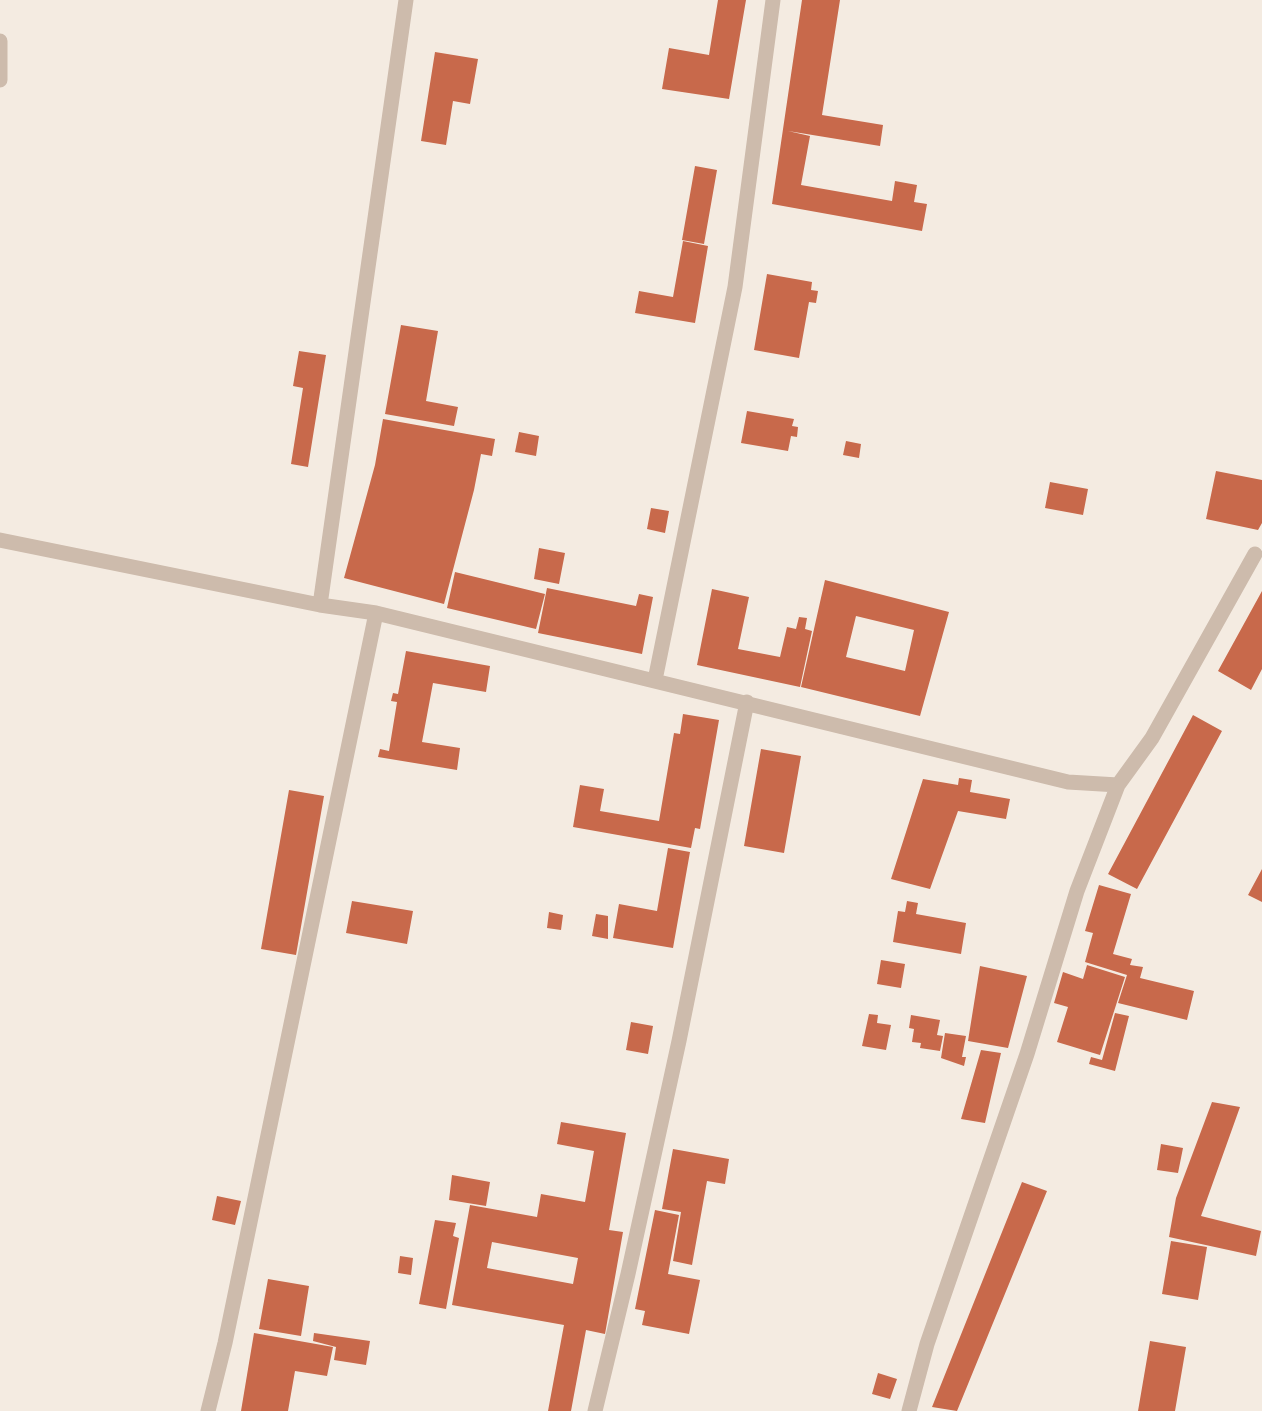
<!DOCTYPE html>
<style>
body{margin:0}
canvas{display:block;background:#f4ebe1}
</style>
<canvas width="1262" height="1411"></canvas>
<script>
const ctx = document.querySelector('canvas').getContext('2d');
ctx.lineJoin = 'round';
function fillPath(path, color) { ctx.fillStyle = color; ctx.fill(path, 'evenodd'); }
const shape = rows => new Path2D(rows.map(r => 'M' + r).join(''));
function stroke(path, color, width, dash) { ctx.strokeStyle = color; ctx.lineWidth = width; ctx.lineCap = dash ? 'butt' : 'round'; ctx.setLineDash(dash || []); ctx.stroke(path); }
fillPath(shape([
 [718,0,746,0,729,99,662,89,669,48,709,55],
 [802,0,840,0,822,115,883,125,880,146,788,131,810,136,801,185,892,201,895,181,917,185,914,202,927,204,922,231,772,204],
 [435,52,478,59,470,104,453,101,446,145,421,141],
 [695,166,717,170,704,244,682,240],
 [683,241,708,246,695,323,635,313,639,291,673,297],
 [767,274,812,282,811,290,818,291,816,303,809,302,799,358,754,350],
 [401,325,438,331,426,401,458,407,454,426,385,414],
 [299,351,326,355,308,467,291,464,303,388,293,386],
 [747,411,794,419,792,426,798,427,797,437,791,436,788,451,741,443],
 [383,419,495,439,492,456,481,454,474,490,444,604,344,578,375,465],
 [519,432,539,436,536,456,515,452],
 [846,441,861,444,859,458,843,455],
 [1216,471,1262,480,1262,523,1258,530,1206,519],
 [1050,482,1088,489,1083,515,1045,508],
 [651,508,669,511,665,533,647,529],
 [539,548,565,553,559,584,534,579],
 [455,572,545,594,536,629,447,608],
 [825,580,949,612,920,716,801,687],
 [856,616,914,630,905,671,846,657],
 [547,588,636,606,639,594,653,597,642,654,538,633],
 [712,589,749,597,738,649,780,657,787,627,796,629,799,617,807,618,805,629,812,631,800,687,697,665],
 [1262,591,1262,669,1251,690,1218,671],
 [406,651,490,666,486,692,433,683,422,742,460,748,457,770,378,757,380,749,389,751,397,702,391,701,393,693,398,694],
 [683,714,719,720,700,829,695,828,691,848,573,827,580,785,604,789,600,811,659,821,674,733,680,734],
 [1193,715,1222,731,1137,889,1108,874],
 [761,749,801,756,784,853,744,846],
 [959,778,972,780,970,792,1010,799,1006,819,958,811,930,889,891,879,923,779,958,785],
 [289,790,324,796,296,955,261,949],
 [668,848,690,852,673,948,613,938,619,904,657,911],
 [1262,869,1262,902,1248,895],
 [1099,885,1131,894,1113,954,1132,959,1130,965,1143,967,1140,978,1194,991,1187,1020,1118,1003,1127,975,1085,962,1093,933,1085,931],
 [352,901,413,911,407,944,346,933],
 [907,901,918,903,916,914,966,923,961,954,893,942,898,911,905,912],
 [549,912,563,915,561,930,547,928],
 [596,914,608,916,608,939,592,936],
 [881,960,905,964,901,988,877,984],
 [1087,965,1125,977,1100,1055,1057,1042,1068,1007,1054,1003,1063,972,1083,979],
 [980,966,1027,976,1008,1048,968,1041],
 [1115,1013,1129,1016,1115,1071,1089,1064,1091,1057,1102,1060],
 [869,1014,878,1015,877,1023,891,1025,886,1050,862,1046],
 [911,1015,940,1020,937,1035,943,1036,940,1051,920,1048,921,1043,912,1042,914,1029,909,1028],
 [631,1022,653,1026,648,1054,626,1050],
 [945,1033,966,1036,962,1057,966,1057,964,1066,941,1058],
 [981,1050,1001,1053,985,1123,961,1119],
 [1212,1102,1240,1107,1201,1216,1261,1231,1256,1256,1169,1237,1176,1198],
 [561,1122,626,1133,609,1230,623,1232,605,1334,586,1330,571,1411,548,1411,564,1325,452,1305,470,1205,537,1217,541,1194,585,1202,594,1151,557,1144],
 [492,1242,578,1258,573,1284,487,1268],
 [1161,1144,1183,1148,1178,1173,1157,1170],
 [673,1149,729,1159,725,1184,707,1181,692,1265,673,1261,681,1212,662,1209],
 [452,1175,490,1182,486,1206,449,1200],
 [1022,1182,1047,1191,957,1411,932,1407],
 [217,1196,241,1201,235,1225,212,1220],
 [655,1210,679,1215,668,1274,700,1280,689,1334,642,1325,645,1311,635,1309],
 [435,1220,456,1223,453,1236,459,1238,446,1309,419,1304],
 [1171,1241,1207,1247,1198,1300,1162,1294],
 [400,1256,413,1258,411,1275,398,1273],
 [268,1279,309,1286,301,1336,259,1329],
 [254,1333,333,1347,327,1376,295,1371,288,1411,241,1411],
 [314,1333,370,1341,366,1365,334,1360,336,1347,313,1341],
 [1150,1341,1186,1347,1175,1411,1138,1411],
 [878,1373,897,1379,890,1399,872,1394]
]), '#c8694b');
stroke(shape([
 [0,41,0,80],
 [0,540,320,605,376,613,1068,782,1118,785,1152,738,1255,554],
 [320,605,406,0],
 [655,680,735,287,773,0],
 [208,1411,225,1343,376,613],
 [595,1411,628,1274,679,1041,747,702],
 [909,1411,927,1344,1027,1054,1077,891,1118,785]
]), '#cdbbac', 15);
</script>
